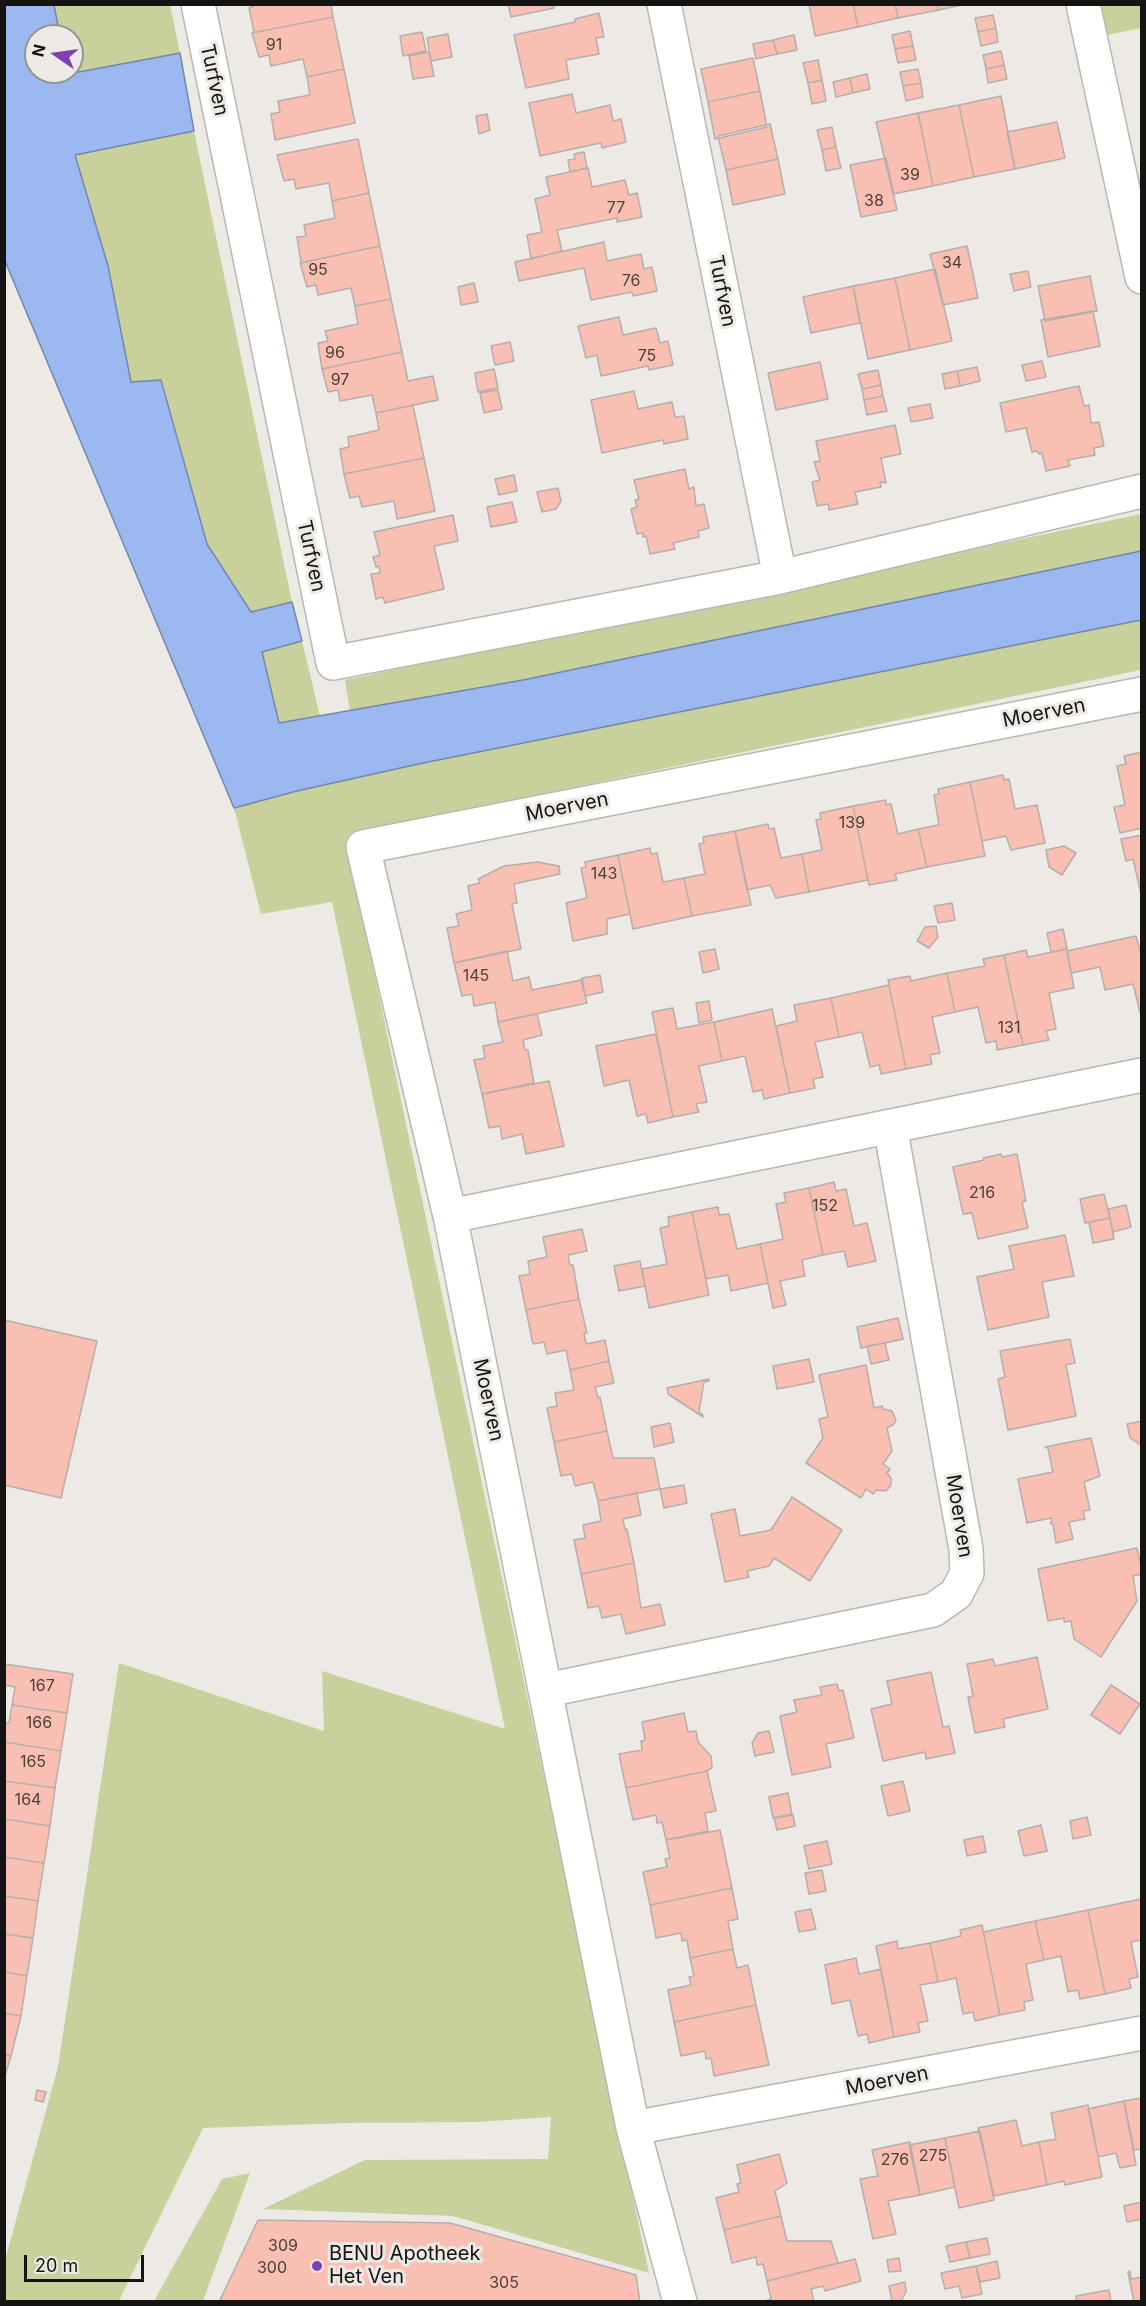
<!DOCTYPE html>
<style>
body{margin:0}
#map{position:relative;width:1146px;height:2306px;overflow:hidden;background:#edeae5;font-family:Inter,sans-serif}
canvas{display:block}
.frame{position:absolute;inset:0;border:6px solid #151412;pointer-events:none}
.north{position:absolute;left:24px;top:24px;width:60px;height:60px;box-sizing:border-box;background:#edeae5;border:2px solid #979491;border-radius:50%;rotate:283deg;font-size:16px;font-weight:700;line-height:24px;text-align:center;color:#151412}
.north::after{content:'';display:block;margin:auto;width:21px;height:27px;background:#7f3fb4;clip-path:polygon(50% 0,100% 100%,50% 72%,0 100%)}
.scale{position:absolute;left:24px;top:2255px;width:120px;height:27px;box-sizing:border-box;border:3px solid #151412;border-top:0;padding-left:8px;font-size:18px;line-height:21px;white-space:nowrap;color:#151412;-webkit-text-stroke:4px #edeae5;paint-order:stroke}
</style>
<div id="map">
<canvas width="1146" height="2306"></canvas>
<div class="frame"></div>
<div class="north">N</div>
<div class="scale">20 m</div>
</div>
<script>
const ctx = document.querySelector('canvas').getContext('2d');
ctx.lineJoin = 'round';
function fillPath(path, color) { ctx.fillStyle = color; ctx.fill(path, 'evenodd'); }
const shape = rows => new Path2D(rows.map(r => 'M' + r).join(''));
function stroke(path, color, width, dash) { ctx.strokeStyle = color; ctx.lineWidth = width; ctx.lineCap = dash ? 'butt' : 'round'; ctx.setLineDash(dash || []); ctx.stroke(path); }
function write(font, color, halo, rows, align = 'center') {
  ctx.font = font + ' Inter,sans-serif'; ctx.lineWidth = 6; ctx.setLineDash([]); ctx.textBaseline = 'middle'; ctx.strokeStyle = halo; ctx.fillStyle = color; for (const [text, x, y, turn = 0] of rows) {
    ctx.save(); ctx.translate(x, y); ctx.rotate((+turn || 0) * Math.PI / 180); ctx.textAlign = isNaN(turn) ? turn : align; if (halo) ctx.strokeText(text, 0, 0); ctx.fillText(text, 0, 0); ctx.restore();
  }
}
fillPath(shape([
 [54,5,170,5,180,53,67,74,67,72,72,72,72,36,60,36],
 [1101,5,1141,5,1141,28,1107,35],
 [194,131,292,602,251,612,207,544,162,380,131,382,108,266,75,155],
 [1141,514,1141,551,523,680,350,711,345,680],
 [1141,620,1141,670,410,821,383,830,360,906,649,2273,453,2216,263,2209,365,2160,548,2159,551,2117,478,2122,346,2123,203,2128,119,2301,5,2302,5,2260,58,2067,119,1663,324,1731,322,1671,505,1729,332,902,261,914,234,808,297,791,423,763],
 [302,641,320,716,279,723,261,652],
 [250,2173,203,2301,154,2301,222,2179]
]), '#c8d19c');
const water = shape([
 [5,4,54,5,60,36,36,36,36,72,68,74,180,53,194,131,75,155,108,266,131,382,161,380,207,544,251,612,292,602,302,641,262,652,279,723,523,680,1141,551,1141,620,423,763,297,791,234,808,5,261,5,4]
]);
fillPath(water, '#9bb8f0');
stroke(water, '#7387ad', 1.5);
const building = shape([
 [258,4,331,4,333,17,252,33,254,32,249,8,258,4],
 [508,4,553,4,554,8,511,17,508,4],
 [809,4,853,4,858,27,815,36,809,4],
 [853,4,895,4,898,18,858,27,853,4],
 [895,4,937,4,939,10,898,18,895,4],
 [937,4,966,4,939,10,937,4],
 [599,13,604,37,596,38,599,54,566,60,569,79,526,88,514,35,575,22,575,19,599,13],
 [993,15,996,28,978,32,975,18,993,15],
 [333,17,344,69,307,77,303,59,271,66,269,55,259,57,252,33,333,17],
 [996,28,998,42,981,46,978,32,996,28],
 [910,31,913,46,895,49,892,35,910,31],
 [422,32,426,51,403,56,400,36,422,32],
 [448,34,452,57,431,61,427,38,448,34],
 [794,35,797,50,777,54,773,40,794,35],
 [773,40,777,54,756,59,753,44,773,40],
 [913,46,916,60,898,63,895,49,913,46],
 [1001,51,1004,65,986,69,983,55,1001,51],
 [429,52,434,76,413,79,409,56,429,52],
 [753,58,760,91,708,102,701,69,753,58],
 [818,60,822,80,808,83,803,63,818,60],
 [1004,65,1007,79,988,83,986,69,1004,65],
 [344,69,355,123,275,140,271,114,280,112,278,101,310,95,307,77,344,69],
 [918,69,921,83,903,86,900,72,918,69],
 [867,74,870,89,853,93,850,78,867,74],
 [850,78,853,93,836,97,833,82,850,78],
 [822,80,826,101,812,104,808,83,822,80],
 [921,83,923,97,906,101,903,86,921,83],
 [760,91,767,127,715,139,708,102,760,91],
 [572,94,576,113,610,105,613,121,621,119,626,142,602,148,601,143,540,156,529,103,572,94],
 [1001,96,1015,169,974,177,959,105,1001,96],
 [959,105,974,177,933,186,918,113,959,105],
 [918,113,933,186,893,194,876,122,918,113],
 [487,114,490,130,479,134,476,116,487,114],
 [1057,122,1065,158,1015,169,1007,132,1057,122],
 [770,124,778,159,726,170,718,136,770,124],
 [832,127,836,147,822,150,817,130,832,127],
 [358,139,369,193,332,201,329,183,296,189,294,179,284,181,277,155,358,139],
 [836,147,841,168,826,171,822,150,836,147],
 [584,152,587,168,570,172,568,160,575,159,574,154,584,152],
 [886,158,897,210,861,217,850,165,886,158],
 [778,159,785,194,733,205,726,170,778,159],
 [588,168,592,187,625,180,629,195,637,193,642,217,617,222,617,218,557,230,562,251,531,259,527,235,542,232,535,199,550,195,546,177,588,168],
 [369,193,380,246,300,263,301,262,297,237,306,236,304,225,335,218,332,201,369,193],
 [604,242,607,261,641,254,644,269,652,267,657,291,633,296,632,292,591,300,584,268,519,281,515,262,604,242],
 [380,246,391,299,355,306,351,288,318,295,316,285,307,287,300,263,380,246],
 [967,246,978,298,943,305,930,254,967,246],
 [935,269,952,341,910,350,895,278,935,269],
 [1028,271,1031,287,1014,291,1010,274,1028,271],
 [1090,276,1097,311,1045,321,1038,286,1090,276],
 [895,278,910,350,868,359,853,286,895,278],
 [474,283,478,302,461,305,458,287,474,283],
 [853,286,860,323,811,333,803,297,853,286],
 [391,299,402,352,322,369,318,343,328,341,325,331,358,324,355,306,391,299],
 [1093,311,1100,346,1048,357,1041,320,1093,311],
 [619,317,623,335,656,328,660,343,668,341,673,365,649,370,648,366,601,376,597,355,586,358,578,326,619,317],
 [510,342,514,361,495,365,491,346,510,342],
 [402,352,408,381,433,376,438,400,376,413,372,395,340,401,338,390,328,392,322,369,402,352],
 [1042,361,1046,377,1026,381,1022,365,1042,361],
 [820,362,828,399,776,410,768,373,820,362],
 [977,367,980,381,960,386,957,371,977,367],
 [494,369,498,388,478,392,475,373,494,369],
 [878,370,881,385,862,389,858,374,878,370],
 [957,371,960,386,945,389,942,374,957,371],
 [881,385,883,396,864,400,862,389,881,385],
 [1079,386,1084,406,1089,405,1091,423,1099,422,1104,446,1094,448,1095,455,1068,460,1070,466,1046,471,1042,453,1039,454,1037,451,1032,452,1026,428,1006,432,1000,403,1079,386],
 [498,390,502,409,484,413,480,393,498,390],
 [634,391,638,409,672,402,675,417,684,416,688,439,664,444,663,440,602,453,591,400,634,391],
 [883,396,887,411,867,415,864,400,883,396],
 [930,404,933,418,911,422,908,408,930,404],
 [413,405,424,458,344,474,340,449,349,447,348,437,379,430,376,413,413,405],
 [895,425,901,454,881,458,886,483,880,482,881,487,855,492,858,504,829,510,828,504,817,506,812,482,820,480,814,462,820,461,816,441,895,425],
 [424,458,435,511,397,519,394,501,362,507,359,496,350,498,344,474,424,458],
 [685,469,689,489,694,487,696,506,704,504,709,528,698,531,699,537,673,543,675,549,650,554,646,536,643,537,643,533,637,534,631,509,637,507,635,500,639,499,634,480,685,469],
 [514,475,517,491,499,495,495,479,514,475],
 [558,488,561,501,556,509,542,512,537,492,558,488],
 [512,502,517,522,491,527,487,507,512,502],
 [453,515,458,541,434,546,444,589,385,603,383,597,376,599,371,574,380,573,379,566,376,567,373,557,380,555,374,532,453,515],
 [1142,752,1142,828,1120,833,1114,807,1125,805,1117,766,1126,764,1124,756,1142,752],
 [1003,775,1004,780,1009,779,1015,809,1037,805,1045,843,1011,850,1006,836,982,841,970,782,1003,775],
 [970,782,985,856,927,867,918,829,939,825,934,795,939,794,938,789,970,782],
 [886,800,886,805,891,804,898,834,918,829,927,867,895,874,897,880,869,885,853,806,886,800],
 [853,806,868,880,809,892,802,854,822,850,816,820,821,819,820,813,853,806],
 [768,824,769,829,774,828,781,858,802,854,809,892,776,898,770,885,747,890,735,831,768,824],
 [735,831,751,905,692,916,684,878,705,874,699,844,704,843,703,837,735,831],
 [1142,835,1142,898,1133,859,1126,861,1121,839,1142,835],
 [1064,846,1076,853,1062,875,1049,867,1046,850,1064,846],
 [650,848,651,854,657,853,663,882,684,878,692,916,633,929,618,855,650,848],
 [618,855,630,914,607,919,607,934,573,941,566,903,587,898,581,868,586,867,585,862,618,855],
 [537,862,559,866,560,874,514,884,517,903,512,904,521,949,454,963,447,928,459,926,456,914,472,910,468,886,480,883,478,879,504,866,537,862],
 [952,903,955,920,938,923,934,906,952,903],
 [936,926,938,937,929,948,917,941,925,927,936,926],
 [1063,929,1067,949,1051,952,1047,933,1063,929],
 [1136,936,1142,957,1142,1011,1140,1012,1133,984,1105,990,1100,967,1071,973,1067,951,1136,936],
 [715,949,719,969,703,973,699,952,715,949],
 [1067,949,1074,988,1049,993,1056,1029,1046,1031,1049,1040,1023,1045,1004,955,1026,950,1028,957,1067,949],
 [507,951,513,981,529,977,532,990,581,980,587,1003,498,1022,495,1002,474,1006,472,994,462,996,454,963,507,951],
 [1004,955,1023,1045,997,1050,996,1041,986,1043,978,1007,955,1012,947,973,985,966,983,959,1004,955],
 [947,973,955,1012,932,1017,940,1053,930,1055,932,1064,906,1069,888,980,910,976,911,981,947,973],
 [600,975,603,992,585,996,582,978,600,975],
 [889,985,906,1069,881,1074,879,1065,870,1067,862,1032,839,1037,831,998,889,985],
 [831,998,839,1037,815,1042,823,1077,813,1079,815,1088,790,1093,776,1026,797,1021,794,1005,831,998],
 [709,1001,712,1020,699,1023,696,1003,709,1001],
 [673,1008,677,1029,714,1022,722,1061,699,1066,707,1102,696,1104,699,1112,673,1117,652,1012,673,1008],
 [772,1009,790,1093,764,1099,762,1090,753,1092,745,1056,722,1061,714,1022,772,1009],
 [537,1014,542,1035,523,1040,525,1050,528,1050,534,1083,482,1094,474,1060,485,1058,483,1046,503,1042,498,1022,537,1014],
 [656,1034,673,1117,648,1123,646,1114,637,1116,629,1080,604,1086,596,1046,656,1034],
 [549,1081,564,1146,526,1154,522,1134,502,1139,500,1126,489,1128,482,1094,549,1081],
 [1001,1154,1002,1157,1017,1154,1026,1201,1022,1202,1028,1228,978,1239,972,1213,963,1214,953,1167,984,1160,983,1158,1001,1154],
 [834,1182,836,1191,846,1189,854,1226,867,1223,876,1261,848,1267,844,1251,823,1255,809,1188,834,1182],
 [809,1188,823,1255,802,1260,805,1276,780,1281,786,1305,773,1308,760,1244,783,1239,776,1204,786,1202,784,1193,809,1188],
 [1104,1194,1110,1218,1085,1223,1080,1199,1104,1194],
 [1126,1205,1131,1227,1113,1232,1108,1209,1126,1205],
 [718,1207,719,1215,729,1214,737,1249,760,1244,768,1283,731,1291,728,1275,706,1279,692,1212,718,1207],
 [692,1212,709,1295,649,1308,642,1269,667,1264,660,1228,669,1226,668,1217,692,1212],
 [1110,1218,1114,1239,1093,1243,1089,1222,1110,1218],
 [582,1229,587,1251,568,1255,570,1265,573,1265,579,1299,526,1310,519,1276,530,1274,528,1261,547,1257,543,1237,582,1229],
 [1065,1235,1074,1276,1042,1282,1049,1317,988,1330,977,1277,1014,1269,1009,1246,1065,1235],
 [640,1261,645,1286,619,1291,614,1266,640,1261],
 [579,1299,587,1333,584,1333,586,1344,605,1340,609,1361,570,1370,566,1350,547,1354,544,1342,533,1344,526,1310,579,1299],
 [898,1318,903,1339,861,1348,857,1327,898,1318],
 [4,1320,97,1341,61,1498,4,1485,4,1320],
 [1070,1339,1075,1363,1066,1365,1076,1416,1008,1430,998,1379,1005,1377,1000,1351,1070,1339],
 [885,1343,889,1360,871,1364,867,1346,885,1343],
 [809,1359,814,1382,777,1389,773,1366,809,1359],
 [609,1361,614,1383,595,1387,598,1398,600,1397,607,1431,554,1442,547,1408,557,1406,555,1393,574,1390,570,1370,609,1361],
 [866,1365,874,1408,882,1406,883,1409,892,1411,896,1420,893,1425,887,1428,892,1451,883,1464,890,1469,887,1473,891,1478,891,1485,886,1491,876,1490,873,1494,866,1489,861,1498,806,1463,823,1438,819,1419,828,1417,819,1375,866,1365],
 [709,1379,709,1381,704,1382,699,1412,703,1415,703,1417,668,1394,667,1388,709,1379],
 [1142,1421,1142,1446,1130,1438,1127,1424,1142,1421],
 [670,1423,674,1442,654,1447,651,1427,670,1423],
 [607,1431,613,1458,654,1458,660,1489,598,1501,593,1482,575,1486,572,1474,561,1476,554,1442,607,1431],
 [1091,1438,1100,1476,1084,1482,1090,1510,1083,1511,1085,1519,1069,1522,1073,1539,1056,1543,1053,1525,1050,1523,1052,1523,1051,1518,1027,1523,1018,1479,1053,1472,1048,1448,1045,1447,1091,1438],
 [684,1485,687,1503,664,1508,660,1489,684,1485],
 [637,1493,641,1515,623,1519,625,1530,627,1529,634,1563,581,1574,574,1540,585,1538,583,1525,601,1521,598,1501,637,1493],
 [792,1497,842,1530,810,1581,774,1558,769,1566,747,1571,749,1577,725,1582,711,1514,735,1509,740,1536,771,1530,792,1497],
 [1137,1548,1142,1571,1142,1574,1133,1576,1137,1601,1101,1657,1074,1639,1071,1621,1064,1622,1064,1618,1048,1621,1038,1569,1137,1548],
 [634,1563,641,1608,660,1604,665,1625,626,1634,621,1614,602,1618,599,1606,588,1608,581,1574,634,1563],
 [1037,1657,1048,1709,1003,1719,1005,1727,975,1733,968,1697,973,1696,967,1664,993,1659,995,1666,1037,1657],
 [4,1664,73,1674,67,1713,12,1705,15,1687,4,1685,4,1664],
 [931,1672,943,1727,949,1726,955,1753,926,1759,925,1752,883,1761,871,1709,892,1704,887,1681,931,1672],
 [837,1684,839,1691,843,1690,854,1738,826,1744,831,1767,792,1775,780,1716,797,1712,794,1700,822,1695,820,1687,837,1684],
 [1111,1685,1140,1704,1120,1734,1091,1715,1111,1685],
 [12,1705,67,1713,61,1751,4,1742,4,1723,9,1723,12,1705],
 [684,1713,688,1732,696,1731,698,1742,711,1756,712,1768,707,1771,626,1788,619,1754,642,1750,641,1741,645,1740,642,1722,684,1713],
 [769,1731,774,1752,755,1756,752,1743,758,1733,769,1731],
 [4,1742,61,1751,55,1788,4,1781,4,1742],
 [707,1771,716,1811,705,1813,708,1831,666,1840,662,1822,657,1823,656,1815,633,1820,626,1788,707,1771],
 [4,1781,55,1788,50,1826,4,1819,4,1781],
 [903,1781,910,1811,888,1816,881,1786,903,1781],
 [788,1793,792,1814,773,1818,769,1797,788,1793],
 [793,1815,795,1826,777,1830,774,1818,793,1815],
 [1087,1817,1091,1835,1073,1839,1070,1821,1087,1817],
 [4,1819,50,1826,44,1863,4,1857,4,1819],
 [1041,1825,1047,1851,1024,1856,1018,1831,1041,1825],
 [720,1830,732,1888,650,1905,643,1872,667,1867,665,1859,670,1858,666,1840,720,1830],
 [983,1836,986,1852,967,1856,964,1840,983,1836],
 [827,1841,832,1864,809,1869,804,1846,827,1841],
 [4,1857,44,1863,38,1901,4,1896,4,1857],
 [822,1870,826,1891,809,1894,805,1873,822,1870],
 [732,1888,738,1919,728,1921,733,1949,690,1958,687,1940,682,1941,681,1933,656,1938,650,1905,732,1888],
 [4,1896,38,1901,33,1938,4,1934,4,1896],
 [1141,1899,1142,1940,1131,1942,1138,1977,1129,1979,1131,1988,1105,1994,1088,1910,1141,1899],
 [811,1909,816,1929,799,1932,795,1912,811,1909],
 [1088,1910,1105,1994,1080,1999,1078,1990,1068,1992,1061,1956,1044,1960,1035,1921,1088,1910],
 [1035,1921,1044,1960,1026,1964,1033,2000,1024,2002,1025,2010,1000,2015,982,1925,983,1932,1035,1921],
 [982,1925,1000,2015,975,2021,973,2012,963,2014,956,1978,938,1982,930,1943,961,1936,960,1930,982,1925],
 [4,1934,33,1938,27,1976,4,1972,4,1934],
 [897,1941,898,1949,930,1943,938,1982,920,1985,928,2021,918,2023,920,2032,894,2037,876,1946,897,1941],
 [733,1949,737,1968,748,1965,756,2005,674,2022,668,1990,691,1985,689,1977,694,1976,690,1958,733,1949],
 [856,1958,859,1974,881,1969,894,2037,869,2043,867,2034,858,2036,850,2000,832,2004,825,1965,856,1958],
 [4,1972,27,1976,21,2016,4,2013,4,1972],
 [756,2005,769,2065,714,2076,711,2058,706,2059,705,2051,681,2056,674,2022,756,2005],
 [4,2013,21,2016,11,2056,4,2054,4,2013],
 [4,2054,11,2056,4,2079,4,2054],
 [37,2090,46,2092,43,2102,35,2100,37,2090],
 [1142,2098,1142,2149,1134,2150,1124,2101,1142,2098],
 [1124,2101,1136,2165,1120,2168,1116,2153,1098,2157,1088,2109,1124,2101],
 [1088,2105,1102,2177,1065,2185,1064,2181,1047,2185,1039,2142,1056,2139,1051,2113,1088,2105],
 [1016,2120,1022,2146,1039,2142,1047,2185,994,2196,978,2128,1016,2120],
 [980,2131,994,2200,959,2208,945,2138,980,2131],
 [945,2138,955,2187,920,2195,909,2145,945,2138],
 [910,2142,920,2195,888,2201,896,2234,873,2239,860,2179,878,2176,872,2150,910,2142],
 [779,2154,787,2183,775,2191,781,2216,724,2230,716,2198,739,2192,737,2184,741,2183,737,2165,779,2154],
 [1142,2202,1142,2219,1127,2222,1124,2206,1142,2202],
 [781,2216,787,2241,831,2241,838,2263,767,2281,763,2264,757,2265,756,2257,732,2263,724,2230,781,2216],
 [258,2220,450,2223,636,2275,640,2302,219,2302,258,2220],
 [987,2238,990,2254,970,2258,966,2242,987,2238],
 [966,2242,970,2258,950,2262,946,2246,966,2242],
 [899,2258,901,2271,889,2272,887,2260,899,2258],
 [855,2259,861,2281,825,2291,823,2286,811,2289,814,2302,761,2302,771,2299,767,2281,855,2259],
 [997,2261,1000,2278,980,2282,976,2266,997,2261],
 [976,2266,982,2294,962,2298,959,2286,945,2289,941,2273,976,2266],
 [1130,2271,1131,2279,1142,2277,1142,2302,1134,2302,1128,2272,1130,2271],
 [905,2282,906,2292,901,2301,892,2301,889,2286,905,2282],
 [1109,2290,1111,2302,1077,2302,1076,2296,1109,2290]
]);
fillPath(building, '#f9bfb2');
stroke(building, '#b5aeac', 1.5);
const street = shape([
 [198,4,333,663,780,577,1142,491],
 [664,4,780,577],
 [1083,4,1142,277],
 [450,1216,1142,1075],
 [547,1690,933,1610,956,1594,967,1573,966,1549,890,1126],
 [633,2128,1142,2033],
 [680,2302,633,2128,450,1216,363,847,1142,694]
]);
stroke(street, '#bab7b2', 36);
stroke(street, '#fff', 33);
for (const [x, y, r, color] of [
 [317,2266,6,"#7f3fb4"]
]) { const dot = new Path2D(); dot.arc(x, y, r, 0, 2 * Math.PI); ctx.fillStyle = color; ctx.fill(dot); stroke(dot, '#edeae5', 2); }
write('16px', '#4e3f3a', null, [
 ["91",274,45],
 ["39",910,175],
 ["38",874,201],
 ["77",616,208],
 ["34",952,263],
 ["95",318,270],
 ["76",631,281],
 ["96",335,353],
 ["75",647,356],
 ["97",340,380],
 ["139",852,823],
 ["143",604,874],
 ["145",476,976],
 ["131",1009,1028],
 ["216",982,1193],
 ["152",825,1206],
 ["167",42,1686],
 ["166",39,1723],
 ["165",33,1762],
 ["164",28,1800],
 ["275",933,2156],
 ["276",895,2160],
 ["309",283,2246],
 ["300",272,2268],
 ["305",504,2283]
]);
write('20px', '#151412', '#edeae5', [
 ["Turfven",214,80,78],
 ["Turfven",722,291,79],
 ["Turfven",311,556,78],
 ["Moerven",1044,713,-11],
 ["Moerven",567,807,-11],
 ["Moerven",488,1400,78],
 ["Moerven",959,1516,81],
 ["Moerven",887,2081,-11]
]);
write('20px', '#151412', '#edeae5', [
 ["BENU Apotheek",329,2254],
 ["Het Ven",329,2277]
], 'left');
</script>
